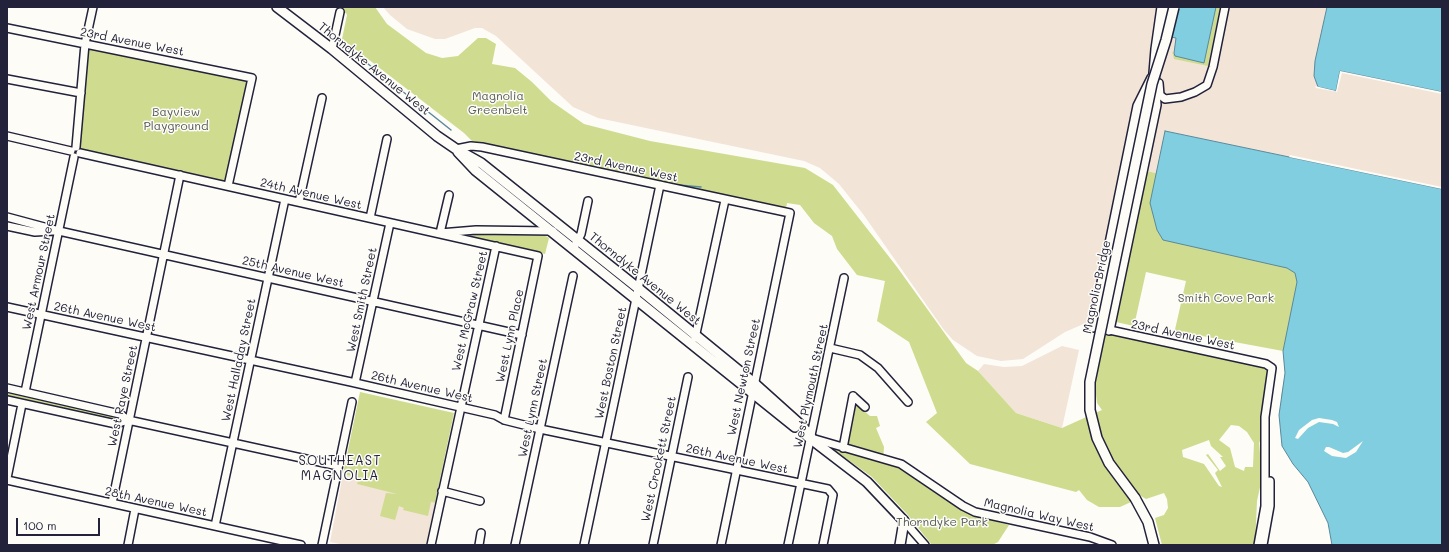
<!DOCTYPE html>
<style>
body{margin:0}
#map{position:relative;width:1449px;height:552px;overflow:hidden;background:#fdfcf7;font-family:Mali,sans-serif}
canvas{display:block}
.frame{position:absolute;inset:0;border:8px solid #22223b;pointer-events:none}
.scale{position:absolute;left:16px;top:518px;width:84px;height:18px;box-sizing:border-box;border:2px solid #22223b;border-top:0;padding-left:5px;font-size:12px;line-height:14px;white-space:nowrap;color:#22223b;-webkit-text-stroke:3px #fdfcf7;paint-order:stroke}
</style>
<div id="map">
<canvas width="1449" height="552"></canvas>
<div class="frame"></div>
<div class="scale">100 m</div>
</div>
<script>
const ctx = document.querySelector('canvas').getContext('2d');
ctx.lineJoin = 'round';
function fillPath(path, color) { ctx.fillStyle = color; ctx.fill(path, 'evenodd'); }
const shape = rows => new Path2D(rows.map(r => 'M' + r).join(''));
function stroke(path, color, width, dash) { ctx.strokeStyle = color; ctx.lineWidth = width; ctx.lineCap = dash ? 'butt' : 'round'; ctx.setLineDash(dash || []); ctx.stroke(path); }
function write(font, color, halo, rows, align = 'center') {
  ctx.font = font + ' Mali,sans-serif'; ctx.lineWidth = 3; ctx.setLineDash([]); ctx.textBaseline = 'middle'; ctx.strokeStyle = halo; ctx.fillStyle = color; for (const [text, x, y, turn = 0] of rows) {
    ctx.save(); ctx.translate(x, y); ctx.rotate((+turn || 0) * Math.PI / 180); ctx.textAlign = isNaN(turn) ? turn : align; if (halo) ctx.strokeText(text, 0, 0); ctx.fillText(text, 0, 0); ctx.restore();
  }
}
fillPath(shape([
 [383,7,1327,7,1320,39,1340,71,1442,92,1442,189,1165,131,1156,173,1146,171,1116,314,1116,322,1088,322,1065,332,1023,359,1001,361,977,356,953,340,944,330,863,214,839,184,820,168,804,161,598,118,573,107,496,36,482,28,475,28,445,39,435,39,407,29,390,15],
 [1062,346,1079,350,1062,428,1016,413,978,371,984,364,1004,367,1022,366],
 [343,474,359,478,358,484,435,503,426,545,345,545,330,542]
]), '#f3e4d8');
fillPath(shape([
 [337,7,375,7,387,24,426,53,442,58,458,56,478,38,486,38,496,44,492,64,515,68,532,82,551,101,584,124,650,141,805,168,833,185,897,267,966,363,978,371,1016,413,1062,428,1102,410,1097,403,1095,386,1106,330,1270,366,1266,408,1267,457,1259,441,1262,478,1257,501,1255,545,1162,545,1155,518,1164,515,1168,508,1167,499,1164,493,1146,499,1139,495,1131,500,1131,502,1120,507,1099,507,1087,500,1079,490,1076,492,970,464,926,422,937,413,909,342,877,321,885,281,857,275,837,249,832,236,814,223,800,205,787,203,786,209,472,141,464,133,342,39,347,15,346,13,337,11],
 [1231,425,1239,426,1247,432,1254,443,1253,467,1245,467,1244,471,1235,467,1230,448,1219,440],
 [1209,440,1211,446,1223,457,1220,457,1226,466,1220,471,1208,454,1206,455,1218,470,1215,473,1222,487,1219,486,1204,464,1183,457,1182,450],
 [1216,7,1220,7,1208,66,1174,59,1172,51,1175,56,1204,62],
 [92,49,246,81,248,86,227,180,224,182,81,149,79,146,88,55,89,50],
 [1165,131,1442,258,1338,529,1282,431,1281,397,1285,373,1283,351,1186,333,1179,335,1174,334,1186,281,1146,272,1134,326,1116,322,1116,314,1146,171,1156,173],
 [473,233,544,235,549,238,545,254,473,237,472,236],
 [7,391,120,417,110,420,7,397],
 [360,392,454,413,435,503,431,502,428,516,403,510,404,508,399,506,395,520,380,516,386,493,397,494,357,484,359,478,343,474],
 [854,402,870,416,877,416,880,426,876,428,884,447,883,462,907,471,964,511,980,517,1009,525,998,542,992,545,932,545,907,514,872,477,833,449,843,452]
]), '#cfdb8e');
const water = shape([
 [1178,7,1216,7,1204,63,1175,56,1174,53,1176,38,1171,37,1178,7],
 [1327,7,1442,7,1442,92,1340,71,1336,91,1318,87,1314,76,1315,61,1327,7],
 [1165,131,1442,189,1442,545,1332,545,1328,523,1308,482,1293,464,1282,446,1279,415,1285,373,1283,351,1297,282,1295,273,1287,268,1163,240,1157,230,1150,203,1165,131]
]);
fillPath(water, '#80cedf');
stroke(water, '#5a899d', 1);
fillPath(shape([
 [1340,71,1442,92,1442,94,1342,73,1337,92,1316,88,1315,86,1336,91],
 [1290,155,1442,187,1442,189,1289,157],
 [1319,418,1332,420,1337,422,1339,427,1333,424,1319,422,1308,428,1298,439,1295,438,1299,430,1312,420],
 [1363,441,1356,452,1346,458,1332,456,1324,451,1326,447,1329,447,1343,453,1348,452]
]), '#fdfcf7');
stroke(shape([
 [343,44,451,130],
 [679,185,701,187]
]), '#5a899d', 1.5);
const minor = shape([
 [7,28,252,78,228,186],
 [1162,41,1168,7],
 [332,49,340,12],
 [7,79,81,93],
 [1159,83,1160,95,1165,99,1181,97,1195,92,1207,85,1213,67,1225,7],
 [7,136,71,151],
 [76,147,85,44,93,7],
 [456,149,471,146,482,147,790,213,721,545],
 [80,153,538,256,504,420],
 [449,195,440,233,476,230,553,231],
 [299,202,322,98],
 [7,217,59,231,522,335],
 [370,218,387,139],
 [7,226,35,232,53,231],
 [573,249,581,234,588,201],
 [7,307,351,382,495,415,504,420,540,429,828,489,833,495,823,545],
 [1105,329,1266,364,1272,368,1265,417,1265,506,1258,545],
 [695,338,725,200],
 [830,348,860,355,878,368,908,402],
 [355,383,390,223],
 [7,388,120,414,128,420,338,466],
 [25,392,74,157],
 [853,396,865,407],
 [7,400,116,424,128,420],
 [815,439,901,464,963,506,975,512,1090,537,1112,545],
 [843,448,853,396],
 [7,478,22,404],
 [7,480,301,545],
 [442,491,480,501],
 [112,503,180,175],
 [904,521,925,545],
 [215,526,285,199],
 [128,545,135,509],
 [322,545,352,402],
 [431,545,496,246],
 [479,545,481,533],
 [515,545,573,276],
 [584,545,660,185],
 [653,545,688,377],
 [788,545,844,278],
 [1263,545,1270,506,1270,481]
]);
const major = shape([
 [277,7,332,49,437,136,456,149,481,163,639,289,754,383,803,427,811,437],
 [458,152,475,170,795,427],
 [1093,327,1138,106,1152,78],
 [1109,330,1156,105,1154,73,1156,49,1162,7],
 [807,436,867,482,904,521,900,545],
 [1135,498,1148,522,1154,545]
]);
stroke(minor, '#22223b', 10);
stroke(major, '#22223b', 12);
stroke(minor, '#fdfcf7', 7);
stroke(major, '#fdfcf7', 9);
const majorBridge = shape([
 [1135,498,1109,463,1097,438,1090,410,1090,382,1152,84,1166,40,1174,7]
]);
stroke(majorBridge, '#22223b', 12, []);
stroke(majorBridge, '#fdfcf7', 9);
write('12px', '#22223b', '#fdfcf7', [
 ["23rd Avenue West",132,42,11],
 ["Thorndyke Avenue West",374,69,39],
 ["23rd Avenue West",626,167,12],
 ["24th Avenue West",311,194,13],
 ["West Armour Street",39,272,-78],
 ["25th Avenue West",293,272,13],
 ["Thorndyke Avenue West",645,279,39],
 ["Magnolia Bridge",1097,287,-78],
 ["West Smith Street",362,300,-78],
 ["West McGraw Street",470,311,-77],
 ["26th Avenue West",105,317,12],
 ["23rd Avenue West",1183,335,12],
 ["West Lynn Place",510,336,-78],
 ["West Halladay Street",239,360,-78],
 ["West Boston Street",611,363,-78],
 ["West Newton Street",744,377,-78],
 ["West Plymouth Street",811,386,-78],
 ["26th Avenue West",422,387,13],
 ["West Raye Street",123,396,-78],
 ["West Lynn Street",533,408,-78],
 ["West Crockett Street",659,459,-78],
 ["26th Avenue West",737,459,12],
 ["28th Avenue West",156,502,12],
 ["Magnolia Way West",1039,515,13]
]);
write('12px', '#565a54', '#fdfcf7', [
 ["Magnolia",498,96],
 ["Greenbelt",498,110],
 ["Bayview",176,112],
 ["Playground",176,126],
 ["Smith Cove Park",1226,298],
 ["Thorndyke Park",942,522]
]);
ctx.letterSpacing = '1px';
write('13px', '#22223b', '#fdfcf7', [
 ["SOUTHEAST",340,461],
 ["MAGNOLIA",340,476]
]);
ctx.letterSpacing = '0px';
</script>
